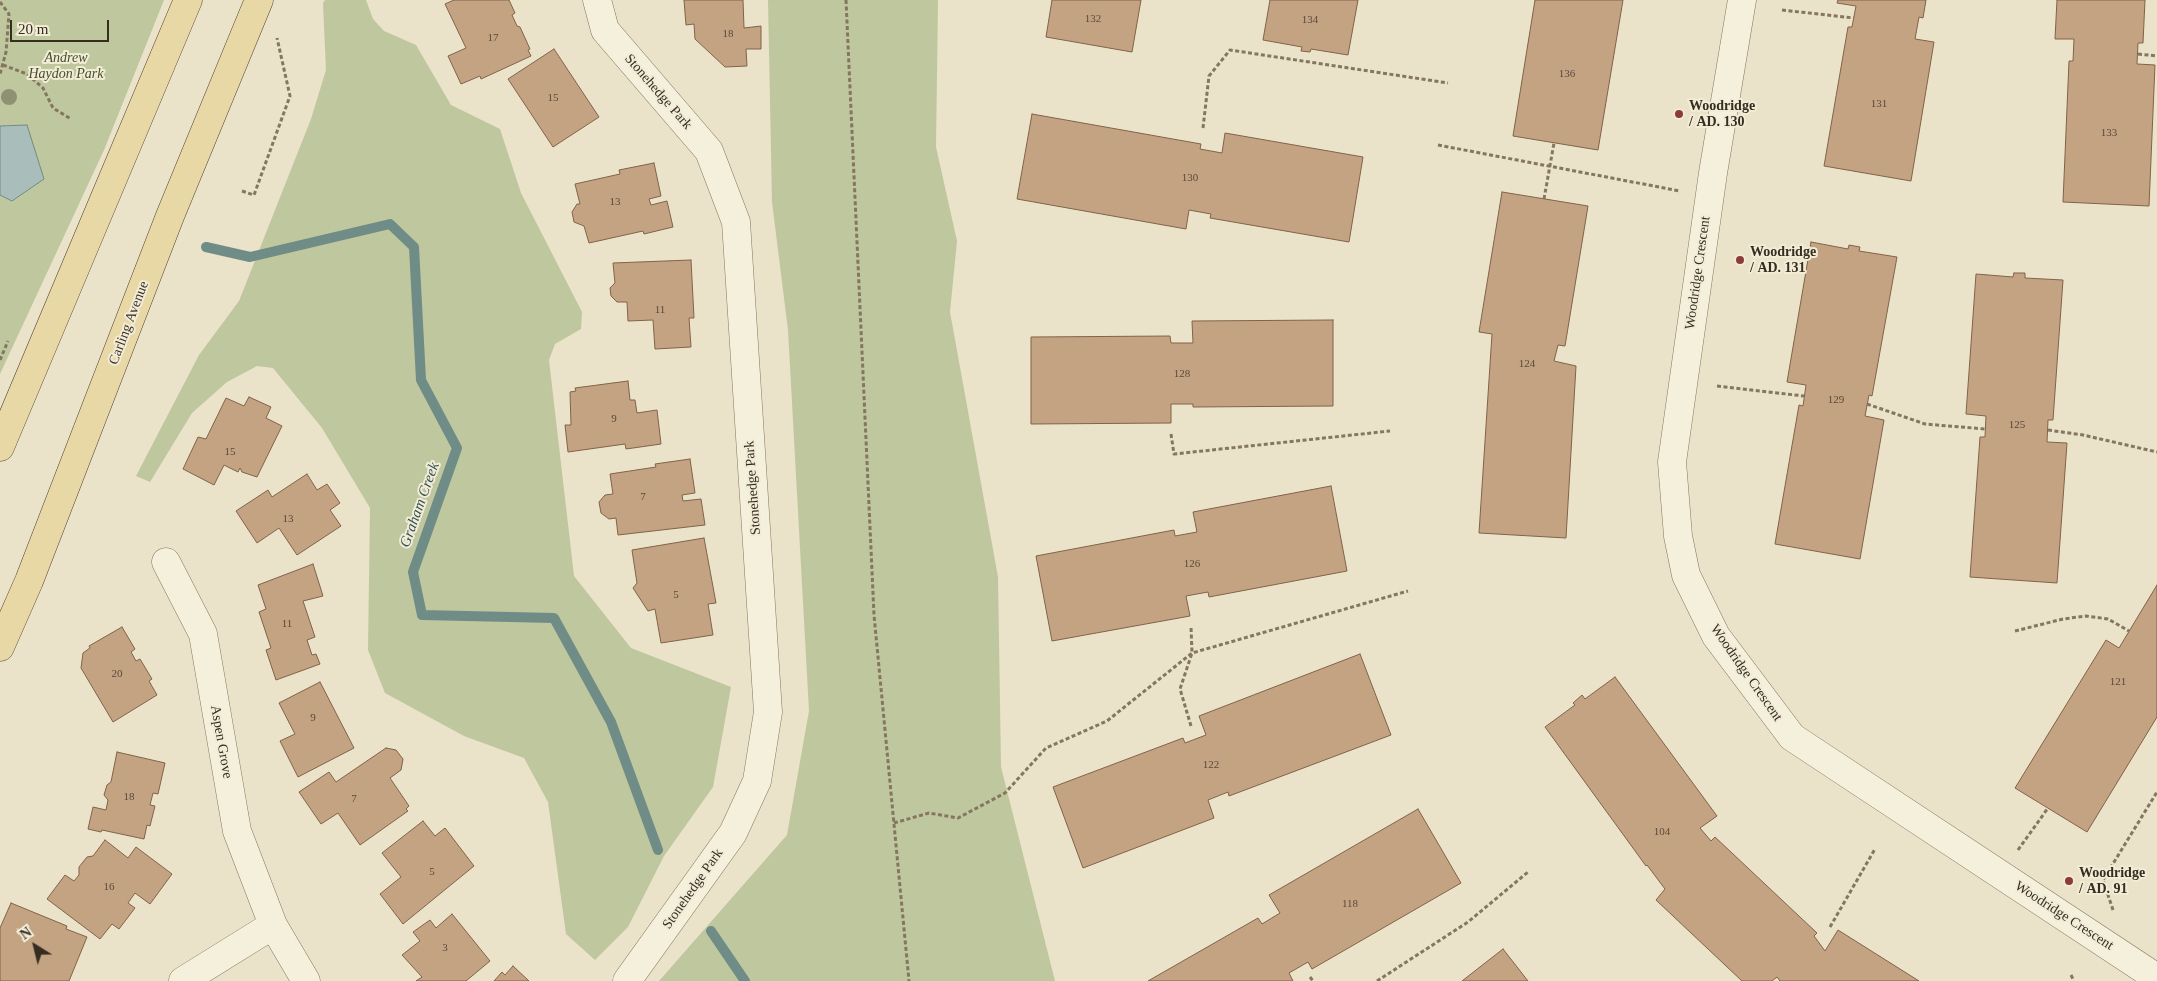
<!DOCTYPE html>
<style>
body{margin:0}
#map{position:relative;width:2157px;height:981px;overflow:hidden;background:#eae2c9;font-family:"Times New Roman",serif}
canvas{display:block}
.north{position:absolute;left:10px;top:921px;width:50px;height:50px;-webkit-text-stroke:4px #f2ecd7;paint-order:stroke;rotate:324deg;font-size:14px;font-weight:700;line-height:20px;text-align:center;color:#362d21}
.north::after{content:'';display:block;margin:auto;width:18px;height:22px;background:#362d21;clip-path:polygon(50% 0,100% 100%,50% 72%,0 100%)}
.scale{position:absolute;left:10px;top:20px;width:99px;height:22px;box-sizing:border-box;border:2px solid #362d21;border-top:0;padding-left:6px;font-size:15px;line-height:18px;white-space:nowrap;color:#362d21;-webkit-text-stroke:4px #f2ecd7;paint-order:stroke}
</style>
<div id="map">
<canvas width="2157" height="981"></canvas>
<div class="north">N</div>
<div class="scale">20 m</div>
</div>
<script>
const ctx = document.querySelector('canvas').getContext('2d');
ctx.lineJoin = 'round';
function fillPath(path, color) { ctx.fillStyle = color; ctx.fill(path, 'evenodd'); }
const shape = rows => new Path2D(rows.map(r => 'M' + r).join(''));
function stroke(path, color, width, dash) { ctx.strokeStyle = color; ctx.lineWidth = width; ctx.lineCap = dash ? 'butt' : 'round'; ctx.setLineDash(dash || []); ctx.stroke(path); }
function write(font, color, halo, rows, align = 'center') {
  ctx.font = font + ' "Times New Roman",serif'; ctx.lineWidth = 4; ctx.setLineDash([]); ctx.textBaseline = 'middle'; ctx.strokeStyle = halo; ctx.fillStyle = color; for (const [text, x, y, turn = 0] of rows) {
    ctx.save(); ctx.translate(x, y); ctx.rotate((+turn || 0) * Math.PI / 180); ctx.textAlign = isNaN(turn) ? turn : align; if (halo) ctx.strokeText(text, 0, 0); ctx.fillText(text, 0, 0); ctx.restore();
  }
}
fillPath(shape([
 [0,0,164,0,104,150,0,374],
 [325,0,366,0,373,19,384,31,416,45,451,105,500,129,521,193,582,312,581,329,555,344,549,360,574,576,631,648,731,687,713,787,664,856,628,927,595,960,566,934,548,802,524,758,464,736,385,693,368,650,370,508,322,428,273,368,257,366,227,382,192,413,150,482,136,476,199,355,239,301,311,119,326,70,323,3],
 [768,0,938,0,936,147,957,241,950,312,998,577,1001,767,1055,981,659,981,787,835,809,711,788,330,772,202]
]), '#bfc79e');
const water = shape([
 [27,125,44,179,12,201,0,195,0,126,27,125]
]);
fillPath(water, '#a9beba');
stroke(water, '#708c87', 1);
stroke(shape([
 [206,247,250,257,390,224,414,247,421,380,457,448,413,572,422,615,554,618,611,722,658,850],
 [711,931,745,981]
]), '#708c87', 10);
const building = shape([
 [454,0,509,0,515,13,512,15,517,26,520,27,530,49,528,50,531,56,481,79,480,76,461,84,448,56,466,48,445,4,454,0],
 [684,0,743,0,744,28,761,26,761,49,746,49,747,66,725,67,695,39,694,24,686,25,684,0],
 [1052,0,1141,0,1132,52,1046,37,1052,0],
 [1270,0,1358,0,1348,55,1311,49,1310,52,1301,51,1302,47,1263,40,1270,0],
 [1535,0,1623,0,1598,150,1513,136,1535,0],
 [1838,0,1926,0,1923,18,1919,17,1915,39,1934,42,1911,181,1824,166,1848,27,1852,27,1856,6,1837,3,1838,0],
 [2057,0,2145,0,2143,43,2138,43,2137,64,2155,65,2149,206,2063,202,2069,61,2073,61,2074,39,2055,39,2057,0],
 [554,49,599,117,553,147,508,79,554,49],
 [1032,114,1201,144,1200,149,1222,153,1225,133,1363,157,1349,242,1210,218,1211,214,1189,210,1186,229,1017,199,1032,114],
 [654,163,661,196,649,199,651,205,667,201,673,227,644,234,643,231,589,243,584,226,574,222,572,212,577,204,580,204,575,184,620,174,619,170,654,163],
 [1502,192,1588,206,1565,346,1558,345,1554,361,1576,366,1566,538,1479,533,1492,334,1479,332,1502,192],
 [1811,242,1848,249,1849,245,1860,247,1859,251,1897,257,1872,396,1869,395,1865,416,1884,420,1860,559,1775,544,1799,405,1803,406,1806,385,1787,382,1811,242],
 [691,260,694,318,689,318,691,347,655,349,653,320,628,321,627,302,617,302,611,296,610,288,615,283,613,263,691,260],
 [2014,273,2025,273,2025,278,2063,280,2053,420,2048,420,2047,442,2067,443,2057,583,1970,577,1980,437,1985,437,1986,416,1966,414,1976,274,2013,277,2014,273],
 [1333,320,1333,406,1193,407,1193,404,1171,404,1171,423,1031,424,1031,337,1170,336,1171,343,1193,343,1192,321,1333,320],
 [628,381,630,400,635,400,637,413,657,410,661,444,626,449,625,444,568,452,565,425,571,425,570,392,576,391,575,388,628,381],
 [249,397,271,407,266,418,282,426,257,477,242,472,240,468,238,472,224,465,214,485,183,469,198,437,206,439,226,398,244,406,249,397],
 [690,459,695,493,682,495,683,501,701,499,705,525,618,535,616,518,609,519,601,513,599,502,605,495,613,494,610,474,656,467,655,464,690,459],
 [307,474,317,490,327,484,340,503,330,510,341,526,297,555,279,528,257,543,236,511,268,490,272,497,307,474],
 [1331,486,1347,571,1209,597,1208,592,1186,596,1190,616,1052,641,1036,556,1174,530,1175,536,1197,532,1193,512,1331,486],
 [704,538,716,603,708,604,713,635,661,643,655,609,648,611,633,588,637,583,632,550,704,538],
 [313,564,323,596,303,601,315,637,307,640,312,655,316,654,320,664,276,680,266,650,271,648,259,612,266,609,258,585,313,564],
 [2157,585,2157,717,2087,832,2015,788,2106,640,2119,648,2157,585],
 [122,627,135,649,131,652,136,661,140,659,152,679,149,681,157,695,113,722,81,668,83,653,90,648,89,646,122,627],
 [1360,654,1391,735,1229,796,1228,792,1208,800,1214,818,1083,868,1053,787,1183,738,1185,743,1206,735,1199,716,1360,654],
 [1615,677,1717,816,1700,828,1711,841,1715,837,1817,933,1814,936,1825,951,1838,930,1919,981,1780,981,1777,977,1772,981,1742,981,1656,900,1665,889,1647,865,1646,866,1545,727,1575,705,1573,703,1582,695,1585,699,1615,677],
 [320,682,354,748,298,777,280,741,295,734,279,703,320,682],
 [386,748,396,750,403,759,401,770,390,778,409,806,406,809,408,811,360,845,338,813,321,824,299,792,329,772,336,782,386,748],
 [117,752,165,763,158,794,153,793,150,805,155,806,150,826,147,825,144,839,102,830,101,832,88,829,93,807,106,810,108,800,104,795,107,785,111,782,117,752],
 [1418,809,1461,883,1312,969,1308,962,1289,973,1293,981,1148,981,1258,918,1262,924,1280,913,1269,895,1418,809],
 [423,821,435,836,445,828,474,866,403,924,380,894,401,877,382,853,423,821],
 [105,840,128,858,136,847,172,874,150,904,135,893,128,903,135,908,119,929,112,924,100,939,47,899,65,875,74,881,79,875,79,867,87,857,93,856,105,840],
 [11,903,67,926,66,929,87,937,69,981,0,981,0,928,11,903],
 [452,914,490,961,466,981,416,981,422,977,402,955,420,941,413,932,430,920,436,928,452,914],
 [1503,949,1528,981,1462,981,1503,949],
 [513,966,529,981,494,981,502,972,505,975,513,966]
]);
fillPath(building, '#c4a383');
stroke(building, '#806348', 1);
const minor = shape([
 [597,0,605,30,709,151,736,222,768,712,757,781,733,833,627,981],
 [1742,0,1713,173,1672,462,1678,536,1686,575,1716,636,1792,737,2157,978],
 [166,562,203,634,237,831,273,925,306,981],
 [183,981,273,925]
]);
const major = shape([
 [0,447,188,0],
 [0,647,29,581,170,216,259,0]
]);
stroke(minor, '#84765f', 29);
stroke(major, '#534433', 29);
stroke(shape([
 [846,0,874,615,909,981],
 [0,2,9,14,6,52,0,74],
 [1782,10,1854,18],
 [2138,54,2157,56],
 [3,65,27,74,43,88,53,108,71,119],
 [1203,128,1209,76,1230,50,1448,83],
 [1438,145,1680,191],
 [242,191,254,195,290,96,277,38],
 [1544,199,1554,143],
 [0,360,8,341],
 [1717,386,1804,396],
 [1867,404,1925,424,1985,429],
 [2048,430,2083,435,2157,452],
 [1171,434,1174,454,1390,431],
 [2015,631,2063,619,2086,616,2108,619,2129,631],
 [1191,726,1180,689,1192,653,1191,627],
 [894,823,929,813,958,818,1005,793,1046,748,1107,721,1192,653,1408,591],
 [2018,850,2048,808],
 [2113,910,2103,880,2157,792],
 [1830,927,1875,849],
 [2071,975,2074,981],
 [1310,977,1313,981],
 [1377,981,1468,922,1528,872]
]), '#84765f', 3, [4, 2.5]);
stroke(minor, '#f5f0db', 28);
stroke(major, '#e8d8a5', 28);
ctx.fillStyle = '#8f9272';
for (const [x, y] of [
 [9,97]
]) { ctx.beginPath(); ctx.arc(x, y, 8, 0, 2 * Math.PI); ctx.fill(); }
for (const [x, y, r, color] of [
 [1679,114,5,"#8c3c36"],
 [1740,260,5,"#8c3c36"],
 [2069,881,5,"#8c3c36"]
]) { const dot = new Path2D(); dot.arc(x, y, r, 0, 2 * Math.PI); ctx.fillStyle = color; ctx.fill(dot); stroke(dot, '#f2ecd7', 2); }
write('11px', '#5a4a3a', null, [
 ["132",1093,19],
 ["134",1310,20],
 ["18",728,34],
 ["17",493,38],
 ["136",1567,74],
 ["15",553,98],
 ["131",1879,104],
 ["133",2109,133],
 ["130",1190,178],
 ["13",615,202],
 ["11",660,310],
 ["124",1527,364],
 ["128",1182,374],
 ["129",1836,400],
 ["9",614,419],
 ["125",2017,425],
 ["15",230,452],
 ["7",643,497],
 ["13",288,519],
 ["126",1192,564],
 ["5",676,595],
 ["11",287,624],
 ["20",117,674],
 ["121",2118,682],
 ["9",313,718],
 ["122",1211,765],
 ["18",129,797],
 ["7",354,799],
 ["104",1662,832],
 ["5",432,872],
 ["16",109,887],
 ["118",1350,904],
 ["3",445,948]
]);
write('italic 14px', '#44502a', '#f2ecd7', [
 ["Andrew",66,58],
 ["Haydon Park",66,74]
]);
write('14px', '#362d21', '#f2ecd7', [
 ["Stonehedge Park",658,92,49],
 ["Woodridge Crescent",1698,273,-82],
 ["Carling Avenue",129,323,-69],
 ["Stonehedge Park",753,488,-94],
 ["Woodridge Crescent",1746,673,55],
 ["Aspen Grove",221,742,80],
 ["Stonehedge Park",693,889,-55],
 ["Woodridge Crescent",2064,916,33]
]);
write('bold 14px', '#362d21', '#f2ecd7', [
 ["Woodridge",1689,106],
 ["/ AD. 130",1689,122],
 ["Woodridge",1750,252],
 ["/ AD. 131",1750,268],
 ["Woodridge",2079,873],
 ["/ AD. 91",2079,889]
], 'left');
write('italic 15px', '#325454', '#f2ecd7', [
 ["Graham Creek",420,505,-70]
]);
</script>
